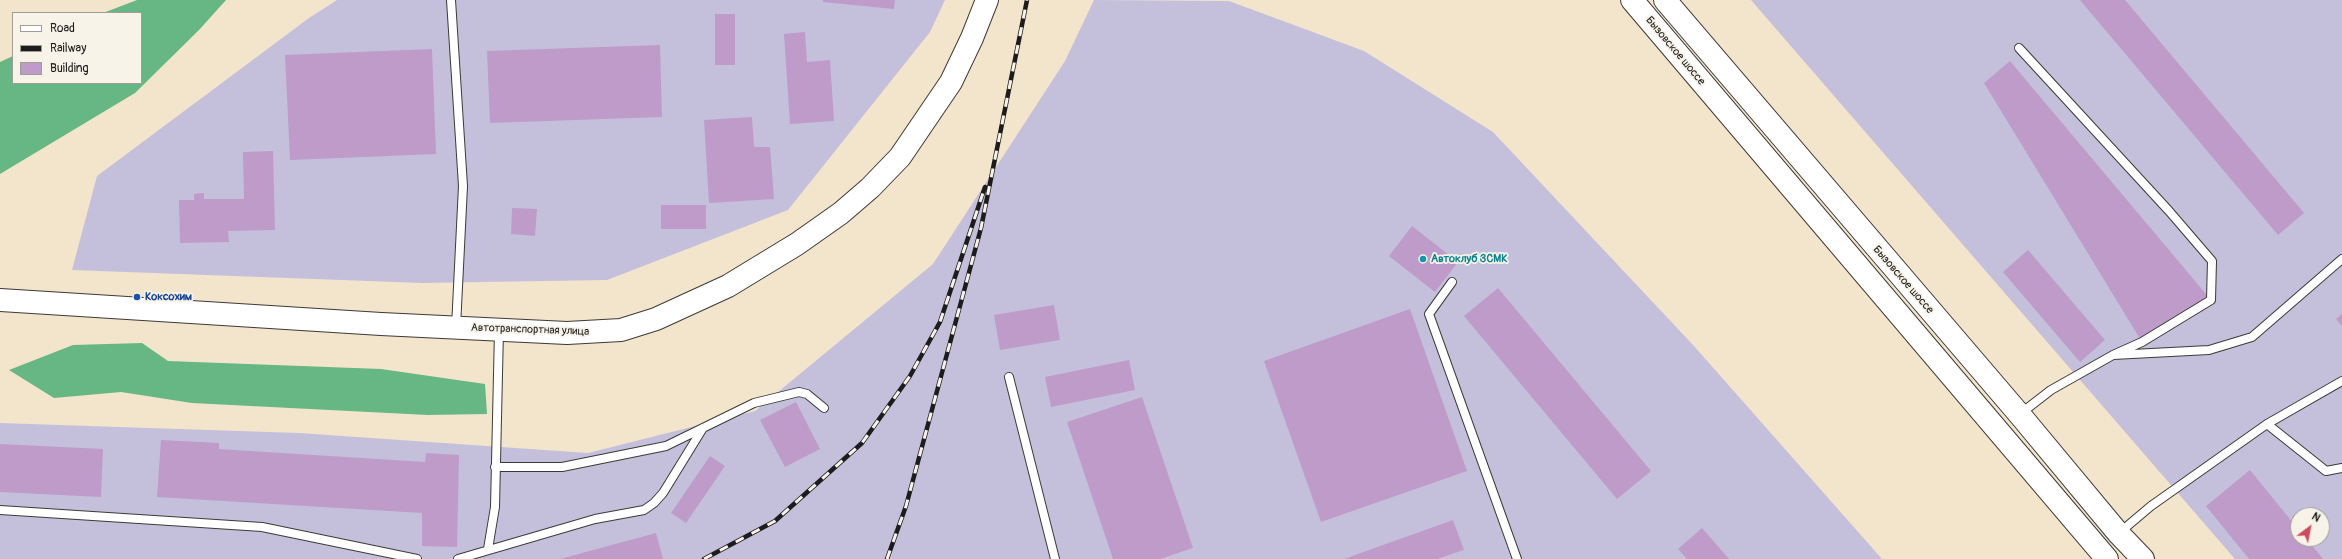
<!DOCTYPE html>
<meta charset="utf-8">
<style>
body{margin:0}
#map{position:relative;width:2342px;height:559px;overflow:hidden;background:#f2e5cc;font-family:Pangolin,sans-serif}
canvas{display:block}
.legend{position:absolute;left:12px;top:12px;width:130px;height:72px;box-sizing:border-box;background:#f7f3e8;border:1px solid #9f9d96;margin:0;padding:5px 7px;list-style:none;font-size:12px;color:#1c1c1c}
.legend li{display:flex;align-items:center;gap:8px;height:20px}
.legend b{width:20px;border:1px solid #9f9d96}
.north{position:absolute;left:2290px;top:507px;width:40px;height:40px;box-sizing:border-box;background:#f7f3e8;border:1px solid #9f9d96;border-radius:50%;rotate:32deg;font-size:11px;font-weight:700;line-height:16px;text-align:center;color:#1c1c1c}
.north::after{content:'';display:block;margin:auto;width:14px;height:18px;background:#d1495b;clip-path:polygon(50% 0,100% 100%,50% 72%,0 100%)}
</style>
<div id="map">
<canvas width="2342" height="559"></canvas>
<ul class="legend">
<li><b style="height:5px;background:#fff"></b>Road</li>
<li><b style="height:5px;background:#1c1c1c"></b>Railway</li>
<li><b style="height:11px;background:#be9bc9"></b>Building</li>
</ul>
<div class="north">N</div>
</div>
<script>
const ctx = document.querySelector('canvas').getContext('2d');
ctx.lineJoin = 'round';
function fillPath(path, color) { ctx.fillStyle = color; ctx.fill(path, 'evenodd'); }
const shape = rows => new Path2D(rows.map(r => 'M' + r).join(''));
function stroke(path, color, width, dash) { ctx.strokeStyle = color; ctx.lineWidth = width; ctx.lineCap = dash ? 'butt' : 'round'; ctx.setLineDash(dash || []); ctx.stroke(path); }
function write(font, color, halo, rows, align = 'center') {
  ctx.font = font + ' Pangolin,sans-serif'; ctx.lineWidth = 3.5; ctx.setLineDash([]); ctx.textBaseline = 'middle'; ctx.strokeStyle = halo; ctx.fillStyle = color; for (const [text, x, y, turn = 0] of rows) {
    ctx.save(); ctx.translate(x, y); ctx.rotate((+turn || 0) * Math.PI / 180); ctx.textAlign = isNaN(turn) ? turn : align; if (halo) ctx.strokeText(text, 0, 0); ctx.fillText(text, 0, 0); ctx.restore();
  }
}
fillPath(shape([
 [337,0,945,0,930,32,788,210,607,280,422,283,72,270,97,176,309,18],
 [1094,0,1229,1,1364,51,1493,132,1694,346,1882,559,0,559,0,423,299,433,588,453,755,411,933,264,1065,61],
 [1751,0,2342,0,2342,559,2235,559],
 [2298,515,2322,515,2322,539,2298,539]
]), '#c4c0db');
fillPath(shape([
 [137,0,226,0,199,30,135,93,0,174,0,62,13,56,13,83,141,83,141,13,103,13],
 [142,343,168,361,381,369,485,384,487,414,428,415,192,403,121,392,54,398,9,370,73,345]
]), '#66b783');
fillPath(shape([
 [823,0,895,0,894,9,823,2],
 [2080,0,2125,0,2304,213,2278,235],
 [715,14,735,14,735,65,715,65],
 [805,32,807,62,830,60,834,121,790,124,784,34],
 [660,45,662,117,490,123,487,51],
 [432,49,436,154,290,160,285,55],
 [2010,61,2211,300,2142,342,1984,83],
 [752,117,754,147,770,147,774,199,709,203,704,120],
 [273,151,275,230,228,231,229,242,180,243,179,200,194,200,194,194,204,193,204,199,244,199,243,152],
 [661,205,706,205,706,229,661,229],
 [512,208,537,209,535,236,511,234],
 [1412,226,1458,262,1435,292,1389,256],
 [2028,250,2105,340,2080,362,2003,272],
 [1498,288,1651,471,1617,499,1464,316],
 [1054,305,1060,340,1000,350,994,315],
 [1410,309,1467,471,1321,522,1264,361],
 [2342,314,2342,326,2336,319],
 [1129,360,1135,390,1051,407,1045,377],
 [1142,397,1193,548,1160,559,1113,559,1067,422],
 [796,402,820,449,785,467,760,420],
 [161,440,219,443,219,449,425,462,426,453,459,455,457,547,422,546,422,513,157,497],
 [0,444,103,449,101,497,0,492],
 [710,456,725,466,686,523,671,513],
 [2250,470,2298,529,2298,539,2307,539,2323,559,2249,559,2206,506],
 [1453,520,1464,550,1437,559,1344,559],
 [1702,528,1729,559,1687,559,1678,549],
 [656,533,663,559,560,559]
]), '#be9bc9');
const service = shape([
 [451,0,463,186,456,327],
 [2019,48,2169,211,2212,261,2211,300,2142,342,2113,355,2209,350,2252,337,2342,259],
 [1452,282,1429,314,1517,559],
 [1009,377,1055,559],
 [2020,414,2051,390,2113,355],
 [2267,424,2326,471,2342,468],
 [495,467,562,467,666,446,754,403,799,392,807,394,824,408],
 [0,510,262,527,417,559],
 [2119,533,2151,506,2267,424,2342,381],
 [488,549,495,507,499,330],
 [458,559,595,519,644,510,654,503,663,493,703,428]
]);
const secondary = shape([
 [1632,0,2107,559],
 [1665,0,2020,415,2119,534,2143,559],
 [0,300,381,324,567,333,621,330,656,319,728,286,797,244,841,213,870,188,900,157,951,82,972,38,987,0]
]);
stroke(service, '#3c3a36', 10);
stroke(secondary, '#3c3a36', 24);
stroke(service, '#fff', 8);
stroke(secondary, '#fff', 22);
const rail = shape([
 [704,559,775,521,862,443,910,376,940,322,985,187],
 [887,559,906,506,981,228,1027,0]
]);
stroke(rail, '#1c1c1c', 4.5);
stroke(rail, '#f7f3e8', 3, [9]);
for (const [x, y, r, color] of [
 [1423,259,4,"#0f9aa8"],
 [137,297,4,"#1a4fb4"]
]) { const dot = new Path2D(); dot.arc(x, y, r, 0, 2 * Math.PI); ctx.fillStyle = color; ctx.fill(dot); stroke(dot, '#f7f3e8', 1.5); }
write('11px', '#1c1c1c', '#f7f3e8', [
 ["Бызовское шоссе",1675,51,50],
 ["Бызовское шоссе",1903,280,49],
 ["Автотранспортная улица",530,330,2]
]);
write('bold 11px', '#0d838f', '#f7f3e8', [
 ["Автоклуб ЗСМК",1431,259]
], 'left');
write('bold 11px', '#164399', '#f7f3e8', [
 ["Коксохим",145,297]
], 'left');
</script>
